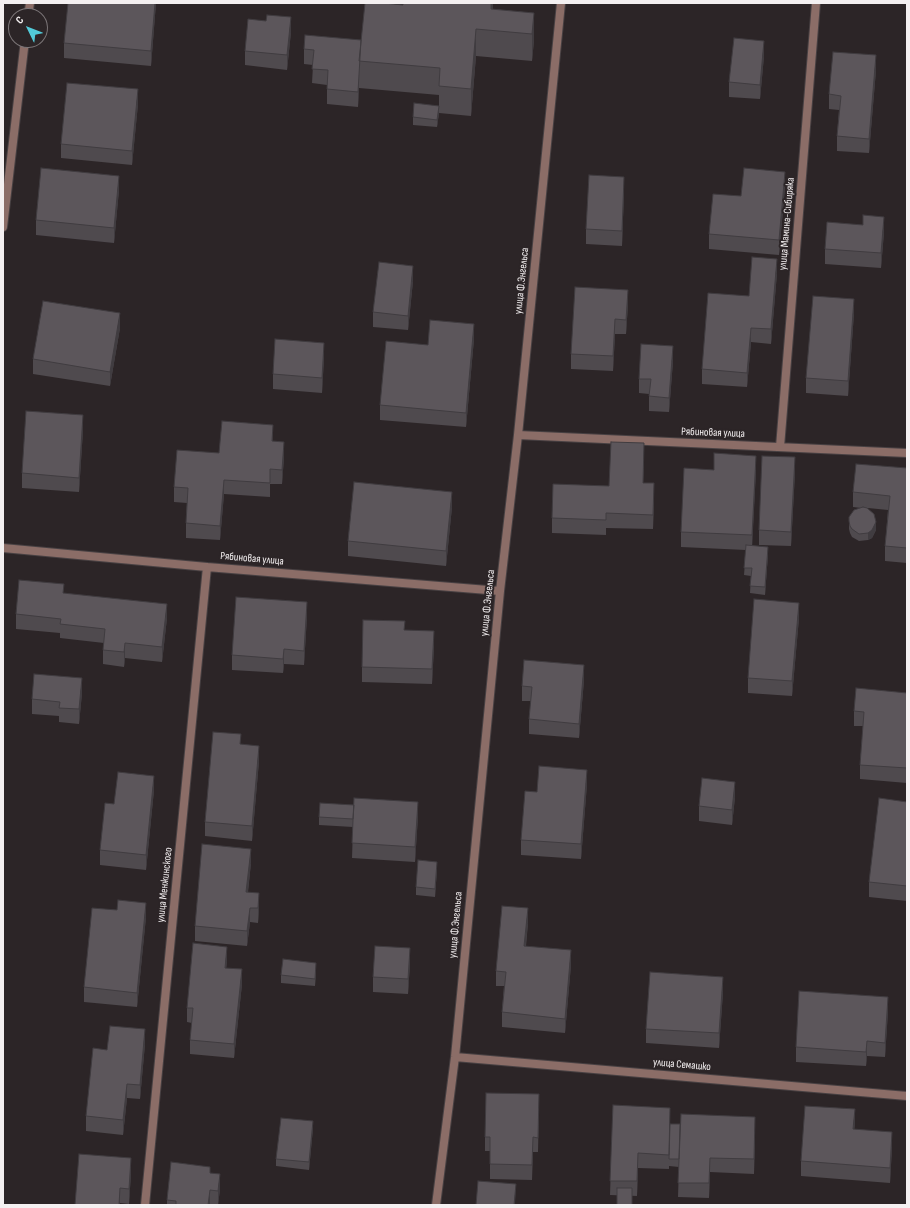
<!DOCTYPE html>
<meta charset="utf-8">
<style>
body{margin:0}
#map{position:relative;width:910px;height:1208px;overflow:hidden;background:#2c2527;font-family:"Sofia Sans Condensed",sans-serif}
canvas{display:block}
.frame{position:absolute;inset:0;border:4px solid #f4f0f1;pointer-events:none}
.north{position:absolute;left:8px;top:8px;width:40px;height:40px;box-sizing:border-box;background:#2c2527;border:1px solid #7c7678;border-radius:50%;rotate:313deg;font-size:11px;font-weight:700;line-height:16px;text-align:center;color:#f4f0f1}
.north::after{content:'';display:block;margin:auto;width:14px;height:18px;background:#52cbd9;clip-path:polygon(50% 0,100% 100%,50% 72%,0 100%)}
</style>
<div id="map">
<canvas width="910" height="1208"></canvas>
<div class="frame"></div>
<div class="north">С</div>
</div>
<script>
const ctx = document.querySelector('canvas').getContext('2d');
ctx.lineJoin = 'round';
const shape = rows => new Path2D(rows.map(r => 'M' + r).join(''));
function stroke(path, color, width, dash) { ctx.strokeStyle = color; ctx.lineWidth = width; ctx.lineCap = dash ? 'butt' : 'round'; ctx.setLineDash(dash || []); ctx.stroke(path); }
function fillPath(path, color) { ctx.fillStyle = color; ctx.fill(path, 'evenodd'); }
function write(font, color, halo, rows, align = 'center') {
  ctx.font = font + ' "Sofia Sans Condensed",sans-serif'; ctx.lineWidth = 4; ctx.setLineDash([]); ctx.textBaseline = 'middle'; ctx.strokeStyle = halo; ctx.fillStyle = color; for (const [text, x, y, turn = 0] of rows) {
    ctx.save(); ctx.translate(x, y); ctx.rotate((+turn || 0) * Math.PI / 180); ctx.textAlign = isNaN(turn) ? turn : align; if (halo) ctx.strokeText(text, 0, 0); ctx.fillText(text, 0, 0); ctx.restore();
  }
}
const street = shape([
 [28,16,30,3],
 [3,227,25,40],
 [518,435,907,453],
 [780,447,816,3],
 [3,548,207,567,500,591],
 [455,1057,907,1096],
 [145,1205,207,567],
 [436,1205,455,1057,500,591,518,435,561,3]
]);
stroke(street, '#484143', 10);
stroke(street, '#8b6d67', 8);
fillPath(shape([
 [156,3,151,66,64,58,64,43],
 [493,3,493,9,534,13,534,40,532,61,476,56,471,116,439,113,437,127,413,125,413,117,439,106,439,95,359,88,358,107,327,104,327,85,312,83,313,65,304,64,304,49,361,40,403,5],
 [266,21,291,32,287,70,245,65,245,51],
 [764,56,760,99,729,97,729,82],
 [876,70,869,153,837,151,837,136,839,110,829,109,829,94],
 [138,104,132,165,61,158,61,144],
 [785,187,779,255,709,249,709,234],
 [119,190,114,243,36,235,36,220],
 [624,191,622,246,586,244,586,229],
 [884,232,881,268,825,264,825,249],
 [777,273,771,344,751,342,747,387,702,384,702,369,749,296],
 [413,281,408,330,373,327,373,312],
 [628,304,626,334,615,334,613,371,571,369,571,354],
 [854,313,848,396,806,393,806,378],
 [120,328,110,386,33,374,33,359],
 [474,339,466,427,380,420,380,405,428,345],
 [324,357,322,393,273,389,273,374],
 [673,361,669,412,649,411,649,394,639,393,639,379],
 [83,430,79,492,22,488,22,473],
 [273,442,284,457,282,484,270,484,270,497,224,494,220,540,186,538,186,523,187,503,174,502,174,487,219,453],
 [644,458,643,483,654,498,653,529,606,528,606,535,552,533,552,518,609,486],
 [907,468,907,563,885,561,885,546,888,510,868,508,876,530,872,538,868,540,859,541,852,537,850,533,849,529,849,521,861,508,853,507,853,492],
 [714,470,756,470,752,545,768,554,765,595,750,593,751,576,744,575,746,550,681,547,681,532],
 [795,472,791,546,759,545,759,530],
 [452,507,446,566,348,556,348,541],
 [64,593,167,618,162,662,125,658,124,667,103,664,103,650,104,643,60,638,60,633,16,629,16,614],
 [307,616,304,665,284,664,283,673,232,670,232,655],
 [799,618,792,696,748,693,748,678],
 [405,630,434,646,432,684,362,682,362,667],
 [584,680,579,738,529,734,529,719,531,701,522,701,522,686],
 [82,693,79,724,59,722,59,716,32,714,32,699],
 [907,693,907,783,860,779,860,765,863,726,854,726,854,711],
 [259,761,252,841,205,836,205,822],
 [587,784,581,859,521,855,521,840,537,792],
 [154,790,146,870,100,865,100,850,114,804],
 [735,797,732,825,699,821,699,806],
 [907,802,907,901,869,897,869,882],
 [418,816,415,862,352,858,353,827,319,825,319,817],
 [251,863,248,892,259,908,258,923,250,922,247,946,195,941,195,926],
 [437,869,435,897,416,895,416,887],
 [146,917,137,1007,84,1002,84,987],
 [528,923,526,946,571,965,565,1033,502,1027,502,1012,504,986,496,986,496,971],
 [227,961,226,968,242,984,234,1058,190,1054,190,1040,192,1023,187,1022,187,1008],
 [410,963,408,994,373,992,373,977],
 [316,971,315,986,281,983,281,975],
 [723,992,719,1048,646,1043,646,1029],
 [888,1011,885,1057,867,1056,866,1066,796,1062,796,1047],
 [145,1044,140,1099,127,1098,123,1135,86,1131,86,1116],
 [613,1105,670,1124,755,1132,754,1174,710,1172,709,1198,678,1197,679,1167,669,1166,669,1165,669,1169,638,1168,637,1196,610,1195],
 [539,1108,538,1152,533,1152,532,1180,490,1179,490,1151,485,1151,485,1137],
 [855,1124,854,1129,892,1147,890,1183,801,1176,801,1161],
 [313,1128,309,1170,276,1166,276,1159],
 [131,1173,129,1204,120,1203,75,1205],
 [210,1173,220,1189,218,1205,167,1205,167,1200]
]), '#4f4a4e');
fillPath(shape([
 [155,3,156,3,151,66,151,51],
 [491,3,493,3,493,11,491,9],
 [534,13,534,40,532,61,532,34],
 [291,17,291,32,287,70,287,55],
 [476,29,476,56,471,116,471,89],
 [764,41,764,56,760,99,760,85],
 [876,55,876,70,869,153,869,139],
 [359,73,359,88,358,107,358,92],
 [138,89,138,104,132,165,132,151],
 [439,106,439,113,437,127,437,120],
 [785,172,785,187,779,255,779,240],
 [119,176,119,190,114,243,114,228],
 [624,177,624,191,622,246,622,231],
 [884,217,884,232,881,268,881,253],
 [777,259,777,273,771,344,771,329],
 [413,266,413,281,408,330,408,316],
 [628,290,628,304,626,334,626,320],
 [854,299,854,313,848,396,848,381],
 [120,313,120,328,110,386,110,372],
 [615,319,615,334,613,371,613,356],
 [474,324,474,339,466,427,466,413],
 [751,328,751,342,747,387,747,373],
 [324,343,324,357,322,393,322,378],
 [673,346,673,361,669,412,669,398],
 [83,415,83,430,79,492,79,478],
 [273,425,273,439,272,456,272,441],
 [284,442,284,457,282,484,282,470],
 [756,456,756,470,752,550,752,535],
 [795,457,795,472,791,546,791,532],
 [224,480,224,494,220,540,220,526],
 [654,483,654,498,653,529,653,515],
 [452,492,452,507,446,566,446,551],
 [876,522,876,530,872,538,868,540,868,533],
 [768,547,768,554,765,595,765,587],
 [307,602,307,616,304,665,304,651],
 [799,603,799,618,792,696,792,681],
 [167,604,167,618,162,662,162,647],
 [4,609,4,623,3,628,3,613],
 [434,631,434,646,432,684,432,669],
 [125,643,125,658,124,667,124,652],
 [284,649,284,664,283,673,283,659],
 [584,665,584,680,579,738,579,724],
 [82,678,82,693,79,724,79,709],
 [259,746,259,761,252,841,252,826],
 [587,770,587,784,581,859,581,844],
 [154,776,154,790,146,870,146,855],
 [735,782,735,797,732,825,732,810],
 [418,802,418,816,415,862,415,847],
 [251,849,251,863,246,907,246,892],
 [437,862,437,869,435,897,435,889],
 [259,893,259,908,258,923,258,908],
 [146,903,146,917,137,1007,137,993],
 [250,908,250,922,247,946,247,931],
 [528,908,528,923,524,960,524,946],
 [227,947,227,961,225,983,225,968],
 [410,948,410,963,408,994,408,979],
 [571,950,571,965,565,1033,565,1019],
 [316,963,316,971,315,986,315,979],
 [242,969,242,984,234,1058,234,1044],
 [723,977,723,992,719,1048,719,1033],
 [888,997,888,1011,885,1057,885,1043],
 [145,1029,145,1044,140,1099,140,1085],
 [867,1041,867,1056,866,1066,866,1052],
 [127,1084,127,1098,123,1135,123,1120],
 [855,1109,855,1124,853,1144,853,1129],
 [755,1117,755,1132,754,1174,754,1159],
 [313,1121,313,1128,309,1170,309,1162],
 [892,1132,892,1147,890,1183,890,1168],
 [638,1153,638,1168,637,1196,637,1181],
 [131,1158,131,1173,129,1204,129,1189],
 [710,1158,710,1172,709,1198,709,1183],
 [220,1174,220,1189,218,1205,218,1191],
 [516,1184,515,1205,514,1205],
 [120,1188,120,1205,119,1205],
 [210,1190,210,1205,208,1205]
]), '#403c40');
const building = shape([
 [68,3,155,3,151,51,64,43,68,3],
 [365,3,384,3,403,5,403,3,491,3,491,9,534,13,532,34,476,29,471,89,439,86,440,68,359,61,365,3],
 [267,15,291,17,287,55,245,51,248,19,266,21,267,15],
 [305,35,361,40,358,92,327,89,328,70,312,69,314,50,304,49,305,35],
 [734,38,764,41,760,85,729,82,734,38],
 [833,52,876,55,869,139,837,136,841,96,829,94,833,52],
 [67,83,138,89,132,151,61,144,67,83],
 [414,103,439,106,437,120,413,117,414,103],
 [41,168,119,176,114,228,36,220,41,168],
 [744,168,785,172,779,240,709,234,713,194,741,196,744,168],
 [589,175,624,177,622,231,586,229,589,175],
 [863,215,884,217,881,253,825,249,827,222,863,225,863,215],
 [752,257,777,259,771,329,751,328,747,373,702,369,708,293,749,296,752,257],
 [379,262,413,266,408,316,373,312,379,262],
 [575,287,628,290,626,320,615,319,613,356,571,354,575,287],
 [813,296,854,299,848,381,806,378,813,296],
 [43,301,120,313,110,372,33,359,43,301],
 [430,320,474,324,466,413,380,405,386,341,428,345,430,320],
 [275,339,324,343,322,378,273,374,275,339],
 [641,344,673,346,669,398,649,396,651,379,639,379,641,344],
 [26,411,83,415,79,478,22,473,26,411],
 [222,421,273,425,272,441,284,442,282,470,270,469,270,483,224,480,220,526,186,523,188,488,174,487,177,450,219,453,222,421],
 [611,442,644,443,643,483,654,483,653,515,606,513,606,520,552,518,553,484,609,486,611,442],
 [714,453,756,456,752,535,681,532,684,468,714,470,714,453],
 [762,456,795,457,791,532,759,530,762,456],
 [856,464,907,468,907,548,885,546,890,496,853,492,856,464],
 [354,482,452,492,446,551,348,541,354,482],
 [863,507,867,508,874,514,876,522,872,530,868,533,859,534,852,529,850,526,849,521,849,517,854,510,863,507],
 [746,545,768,547,765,587,750,586,752,568,744,568,746,545],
 [19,580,64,584,63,593,167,604,162,647,125,643,124,652,103,650,105,629,60,624,61,619,16,614,19,580],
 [236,597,307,602,304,651,284,649,283,659,232,655,236,597],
 [754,599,799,603,792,681,748,678,754,599],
 [363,620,405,621,404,630,434,631,432,669,362,667,363,620],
 [524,660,584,665,579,724,529,719,532,687,522,686,524,660],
 [34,674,82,678,79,709,59,708,60,702,32,699,34,674],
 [856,688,907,693,907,768,860,765,864,712,854,711,856,688],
 [213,732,241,734,240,744,259,746,252,826,205,822,213,732],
 [539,766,587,770,581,844,521,840,525,791,537,792,539,766],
 [118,772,154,776,146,855,100,850,105,803,114,804,118,772],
 [702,778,735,782,732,810,699,806,702,778],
 [354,798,418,802,415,847,352,843,354,798],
 [879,798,907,802,907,886,869,882,879,798],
 [320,803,354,805,353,819,319,817,320,803],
 [202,844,251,849,246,892,259,893,258,908,250,908,247,931,195,926,202,844],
 [418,860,437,862,435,889,416,887,418,860],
 [118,900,146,903,137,993,84,987,92,908,117,910,118,900],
 [502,906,528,908,524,946,571,950,565,1019,502,1012,506,972,496,971,502,906],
 [193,943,227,947,225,968,242,969,234,1044,190,1040,193,1008,187,1008,193,943],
 [375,946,410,948,408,979,373,977,375,946],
 [283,959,316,963,315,979,281,975,283,959],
 [650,972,723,977,719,1033,646,1029,650,972],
 [799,991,888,997,885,1043,867,1041,866,1052,796,1047,799,991],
 [110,1026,145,1029,140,1085,127,1084,123,1120,86,1116,93,1048,107,1050,110,1026],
 [486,1093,539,1094,538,1138,533,1137,532,1165,490,1164,490,1137,485,1137,486,1093],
 [613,1105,670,1108,669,1155,638,1153,637,1181,610,1181,613,1105],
 [805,1106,855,1109,853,1129,892,1132,890,1168,801,1161,805,1106],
 [681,1114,755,1117,754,1159,710,1158,709,1183,678,1183,681,1114],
 [281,1118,313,1121,309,1162,276,1159,281,1118],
 [670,1124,680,1124,679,1159,669,1159,670,1124],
 [79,1154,131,1158,129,1189,120,1188,119,1205,75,1205,79,1154],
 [171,1162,210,1167,210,1173,220,1174,218,1191,210,1190,208,1205,176,1205,176,1201,167,1200,171,1162],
 [478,1181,516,1184,514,1205,476,1205,478,1181],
 [617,1188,632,1188,632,1205,617,1205,617,1188]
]);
fillPath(building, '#5c565b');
stroke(building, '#403c40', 1);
write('11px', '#f4f0f1', '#2c2527', [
 ["улица Мамина-Сибиряка",787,224,-85],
 ["улица Ф.Энгельса",522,281,-84],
 ["Рябиновая улица",713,433,2],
 ["Рябиновая улица",252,559,5],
 ["улица Ф.Энгельса",488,603,-84],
 ["улица Менжинского",165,885,-84],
 ["улица Ф.Энгельса",456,925,-85],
 ["улица Семашко",682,1065,5]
]);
</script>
